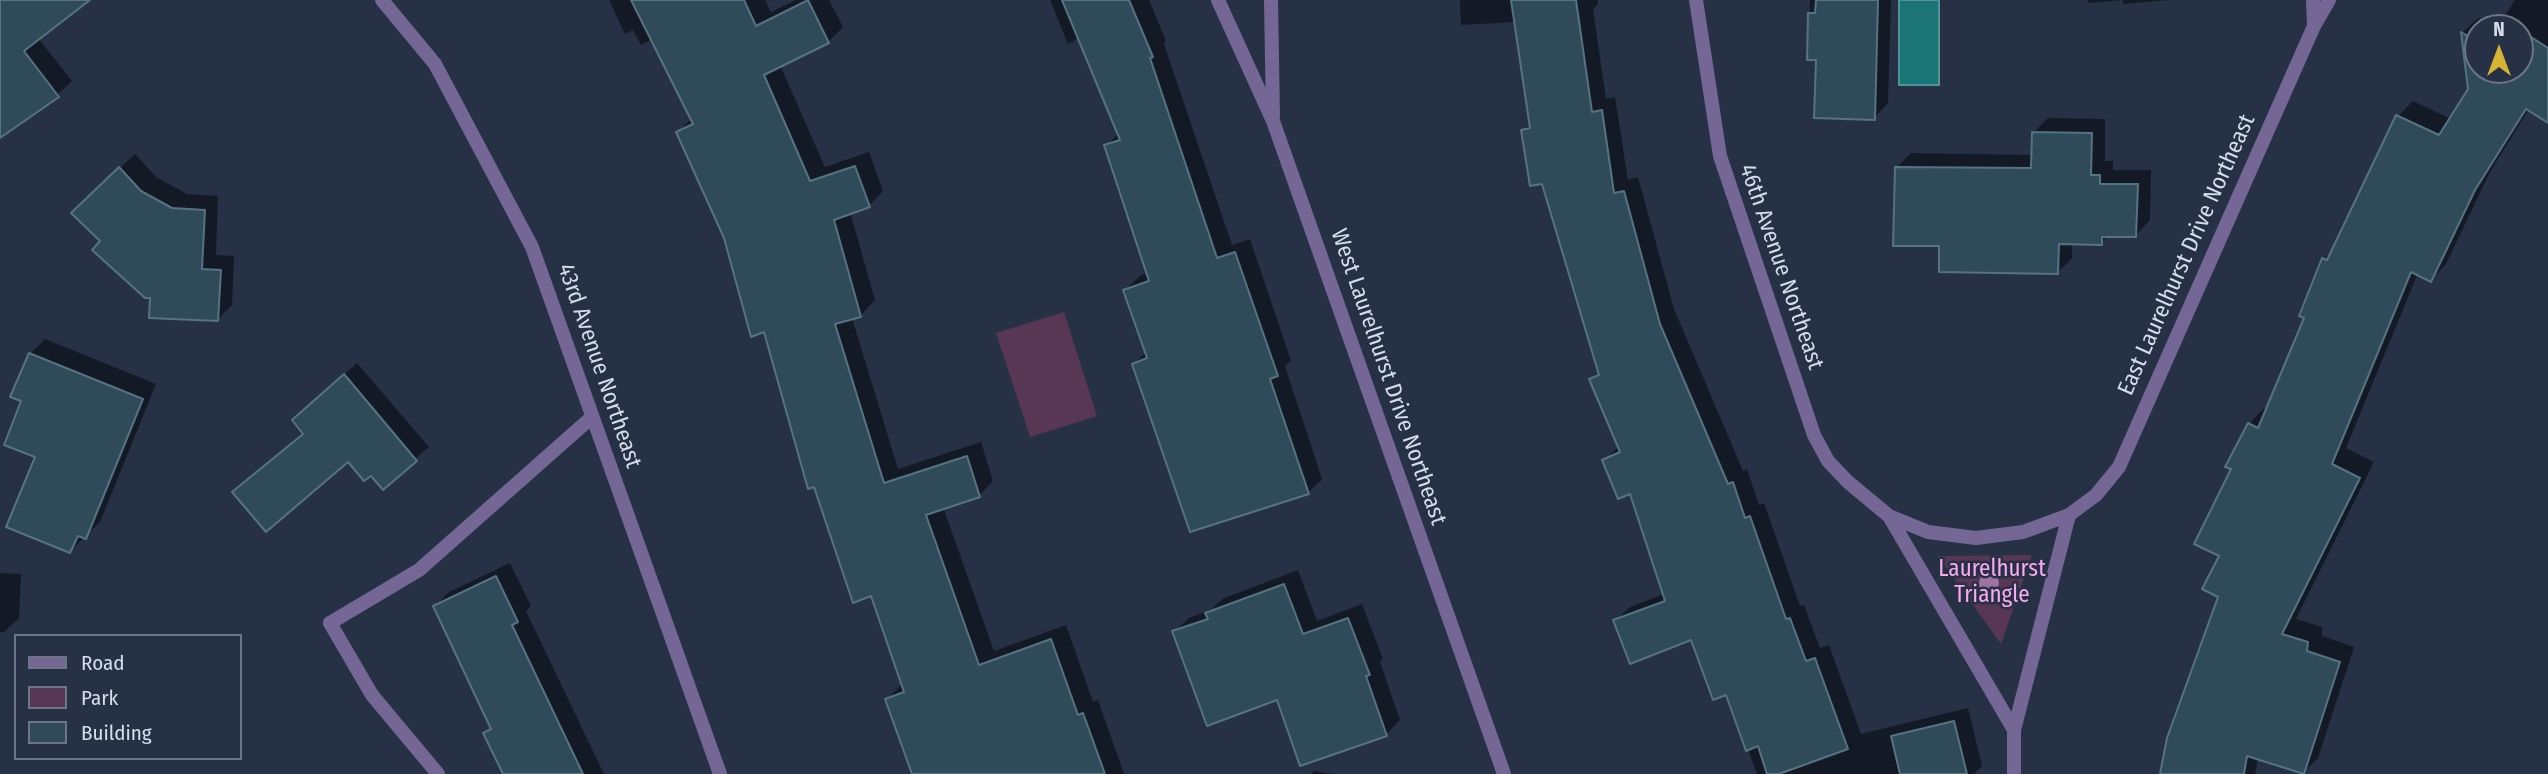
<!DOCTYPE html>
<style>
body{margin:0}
#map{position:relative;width:2548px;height:774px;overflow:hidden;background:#263146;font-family:"Fira Sans Condensed",sans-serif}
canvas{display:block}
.legend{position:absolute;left:14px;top:634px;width:228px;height:126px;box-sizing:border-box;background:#263146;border:2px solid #6c7688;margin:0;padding:9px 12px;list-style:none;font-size:21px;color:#d5ddea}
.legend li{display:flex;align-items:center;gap:14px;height:35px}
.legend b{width:35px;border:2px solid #6c7688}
.north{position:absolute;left:2464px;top:14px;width:70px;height:70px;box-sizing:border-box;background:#263146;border:2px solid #6c7688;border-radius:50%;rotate:0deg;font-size:19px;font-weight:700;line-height:28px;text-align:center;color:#d5ddea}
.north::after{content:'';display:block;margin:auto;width:24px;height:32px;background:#d6b534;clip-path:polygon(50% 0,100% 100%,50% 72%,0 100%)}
</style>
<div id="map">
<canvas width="2548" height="774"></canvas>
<ul class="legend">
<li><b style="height:9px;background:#756795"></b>Road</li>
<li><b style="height:19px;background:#583754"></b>Park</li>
<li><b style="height:19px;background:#2f4b59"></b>Building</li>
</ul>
<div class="north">N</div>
</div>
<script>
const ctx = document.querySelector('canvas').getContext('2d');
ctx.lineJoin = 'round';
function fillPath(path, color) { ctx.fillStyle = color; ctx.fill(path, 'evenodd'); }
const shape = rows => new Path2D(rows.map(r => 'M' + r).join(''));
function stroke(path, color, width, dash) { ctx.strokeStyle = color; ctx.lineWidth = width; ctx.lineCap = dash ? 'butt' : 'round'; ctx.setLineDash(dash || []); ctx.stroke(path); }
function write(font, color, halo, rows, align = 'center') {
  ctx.font = font + ' "Fira Sans Condensed",sans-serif'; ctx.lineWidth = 5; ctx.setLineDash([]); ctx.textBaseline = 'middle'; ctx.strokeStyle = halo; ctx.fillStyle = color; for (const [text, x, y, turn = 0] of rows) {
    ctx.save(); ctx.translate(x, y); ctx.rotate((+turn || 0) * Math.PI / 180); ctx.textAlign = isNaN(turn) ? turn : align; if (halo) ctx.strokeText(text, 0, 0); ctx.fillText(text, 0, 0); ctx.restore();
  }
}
fillPath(shape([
 [1064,312,1097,416,1030,437,996,333],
 [2032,555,2001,644,1938,556]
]), '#583754');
const water = shape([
 [1899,0,1939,0,1939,85,1899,85,1899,0]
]);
fillPath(water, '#1b7576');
stroke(water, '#539499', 2);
fillPath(shape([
 [0,0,88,0,38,38,72,81,57,95,0,136],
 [609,0,765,0,771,12,796,0,829,0,843,27,828,42,780,65,825,167,869,152,883,191,869,206,850,212,875,300,861,315,852,318,898,469,981,442,993,481,979,496,943,507,994,651,1066,625,1093,702,1098,700,1124,774,914,774,887,699,902,684,872,594,766,330,678,132,692,118,653,39,641,45,633,30,625,34],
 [1050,0,1149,0,1166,41,1164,44,1232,245,1250,239,1291,361,1285,366,1322,479,1308,493,1134,364,1146,352,1125,290,1140,276,1148,273,1106,146,1119,133,1079,38,1068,44],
 [1460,0,1598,0,1598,4,1593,9,1606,99,1615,97,1628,180,1638,177,1674,309,1743,471,1747,469,1759,505,1764,503,1800,606,1804,605,1820,648,1829,645,1861,734,1968,708,1982,766,1974,774,1757,774,1727,693,1692,638,1615,621,1630,607,1664,594,1631,492,1604,461,1619,446,1591,380,1600,371,1543,182,1523,130,1531,123,1516,22,1461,25],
 [1810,0,1891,0,1888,103,1874,118,1818,58,1809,58],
 [2088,0,2123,0,2088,3],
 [2123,0,2169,0,2123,4],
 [2515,0,2548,0,2548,121,2529,109,2490,172,2446,264,2431,280,2418,273,2346,448,2374,462,2296,619,2322,627,2322,636,2354,647,2318,758,2303,773,2258,758,2255,774,2162,774,2221,596,2221,555,2233,469,2228,466,2249,424,2264,408,2268,410,2306,317,2301,315,2324,259,2335,247,2398,116,2413,101,2451,119,2469,89,2463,32,2478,18,2494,28,2478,28,2478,70,2520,70,2520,28,2497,28],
 [2048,118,2105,119,2105,161,2113,161,2113,170,2151,170,2150,220,2136,235,2109,235,2101,243,2072,242,2072,258,2057,273,1940,244,1896,168,1911,153,2033,155,2034,132],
 [135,154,156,177,187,194,218,196,216,255,234,256,232,305,218,319,152,297,103,241,88,198],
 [45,339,156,384,100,522,70,551,37,457,24,400,30,354],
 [357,363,429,447,383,487,371,473,349,460,247,480,305,432,294,420],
 [510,563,531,606,526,611,604,774,505,774,485,733,492,726,435,606,449,592],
 [1298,570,1317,621,1362,604,1383,659,1380,662,1400,720,1386,735,1278,698,1174,632,1189,618,1212,609,1222,599],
 [0,573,21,574,19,618,4,632,0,632],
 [1314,771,1332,774,1311,774]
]), '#0007');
const building = shape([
 [0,0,90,0,24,51,59,97,0,138,0,0],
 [631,0,744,0,756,26,808,0,829,43,764,75,810,181,855,166,870,207,834,220,861,317,835,324,884,483,967,456,980,497,926,515,979,665,1051,639,1078,715,1083,713,1105,774,912,774,885,699,904,692,871,596,853,603,814,487,808,489,764,332,751,337,724,238,676,132,693,124,631,0],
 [1062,0,1129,0,1153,57,1150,58,1217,258,1235,252,1278,376,1270,379,1309,494,1190,532,1132,364,1147,358,1123,290,1149,281,1104,145,1120,140,1062,0],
 [1511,0,1576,0,1592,112,1602,110,1614,193,1624,191,1660,324,1728,484,1733,482,1745,518,1750,516,1786,619,1790,618,1806,661,1815,658,1848,749,1779,774,1767,774,1758,746,1746,751,1726,695,1713,700,1691,640,1630,664,1613,620,1665,601,1630,494,1618,499,1602,460,1620,452,1589,379,1599,375,1542,184,1530,186,1521,130,1530,128,1511,0],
 [1816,0,1878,0,1875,120,1814,118,1816,60,1807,60,1808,13,1815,13,1816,0],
 [2501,18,2517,28,2495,28,2501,18],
 [2520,30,2548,48,2548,123,2526,109,2475,190,2431,282,2411,272,2332,464,2360,478,2282,634,2308,642,2307,651,2340,662,2304,774,2247,756,2244,774,2160,774,2167,738,2218,597,2202,589,2219,556,2194,544,2231,469,2225,467,2248,423,2258,428,2304,318,2299,316,2322,258,2327,260,2396,115,2439,135,2468,89,2461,32,2478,42,2478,70,2520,70,2520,30],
 [2032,132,2092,133,2091,175,2100,175,2100,184,2138,184,2136,237,2102,237,2102,245,2059,244,2058,274,1939,272,1939,246,1893,246,1895,167,2031,168,2032,132],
 [119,167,141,191,172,208,205,210,202,269,221,270,218,321,149,318,150,298,145,298,92,250,100,241,71,213,119,167],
 [29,353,143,399,86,539,78,536,70,553,6,527,35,457,4,445,21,401,10,397,29,353],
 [344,374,417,461,383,490,371,476,364,481,348,462,266,532,232,492,303,434,292,420,344,374],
 [496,576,518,622,512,625,583,774,503,774,483,733,491,729,433,606,496,576],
 [1284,584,1303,634,1348,618,1370,675,1366,676,1387,736,1300,766,1277,700,1207,726,1172,631,1208,619,1205,613,1284,584],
 [1954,721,1967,774,1900,774,1891,736,1954,721]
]);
fillPath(building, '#2f4b59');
stroke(building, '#567382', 2);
stroke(shape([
 [330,623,419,570,592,417]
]), '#756795', 14);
stroke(shape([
 [382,0,435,64,532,247,720,774],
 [1218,0,1273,121,1504,774],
 [1271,0,1273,116],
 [1696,0,1720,156,1814,435,1828,461,1848,482,1889,516,1928,532,1976,538,2023,532,2069,515,2096,495,2119,467,2314,26,2329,0],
 [2313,0,2314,24],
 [1889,516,2014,730],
 [330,623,372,695,438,774],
 [2014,774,2014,730,2069,515]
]), '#756795', 14);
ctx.fillStyle = '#9b74a4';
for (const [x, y] of [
 [1989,583]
]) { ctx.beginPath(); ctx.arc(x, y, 10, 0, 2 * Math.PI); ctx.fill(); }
write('23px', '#d5ddea', '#263146', [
 ["East Laurelhurst Drive Northeast",2187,255,-66],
 ["46th Avenue Northeast",1781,267,71],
 ["43rd Avenue Northeast",599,366,71],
 ["West Laurelhurst Drive Northeast",1388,377,71]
]);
write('23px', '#fbaaf0', '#263146', [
 ["Laurelhurst",1992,570],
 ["Triangle",1992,596]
]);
</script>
